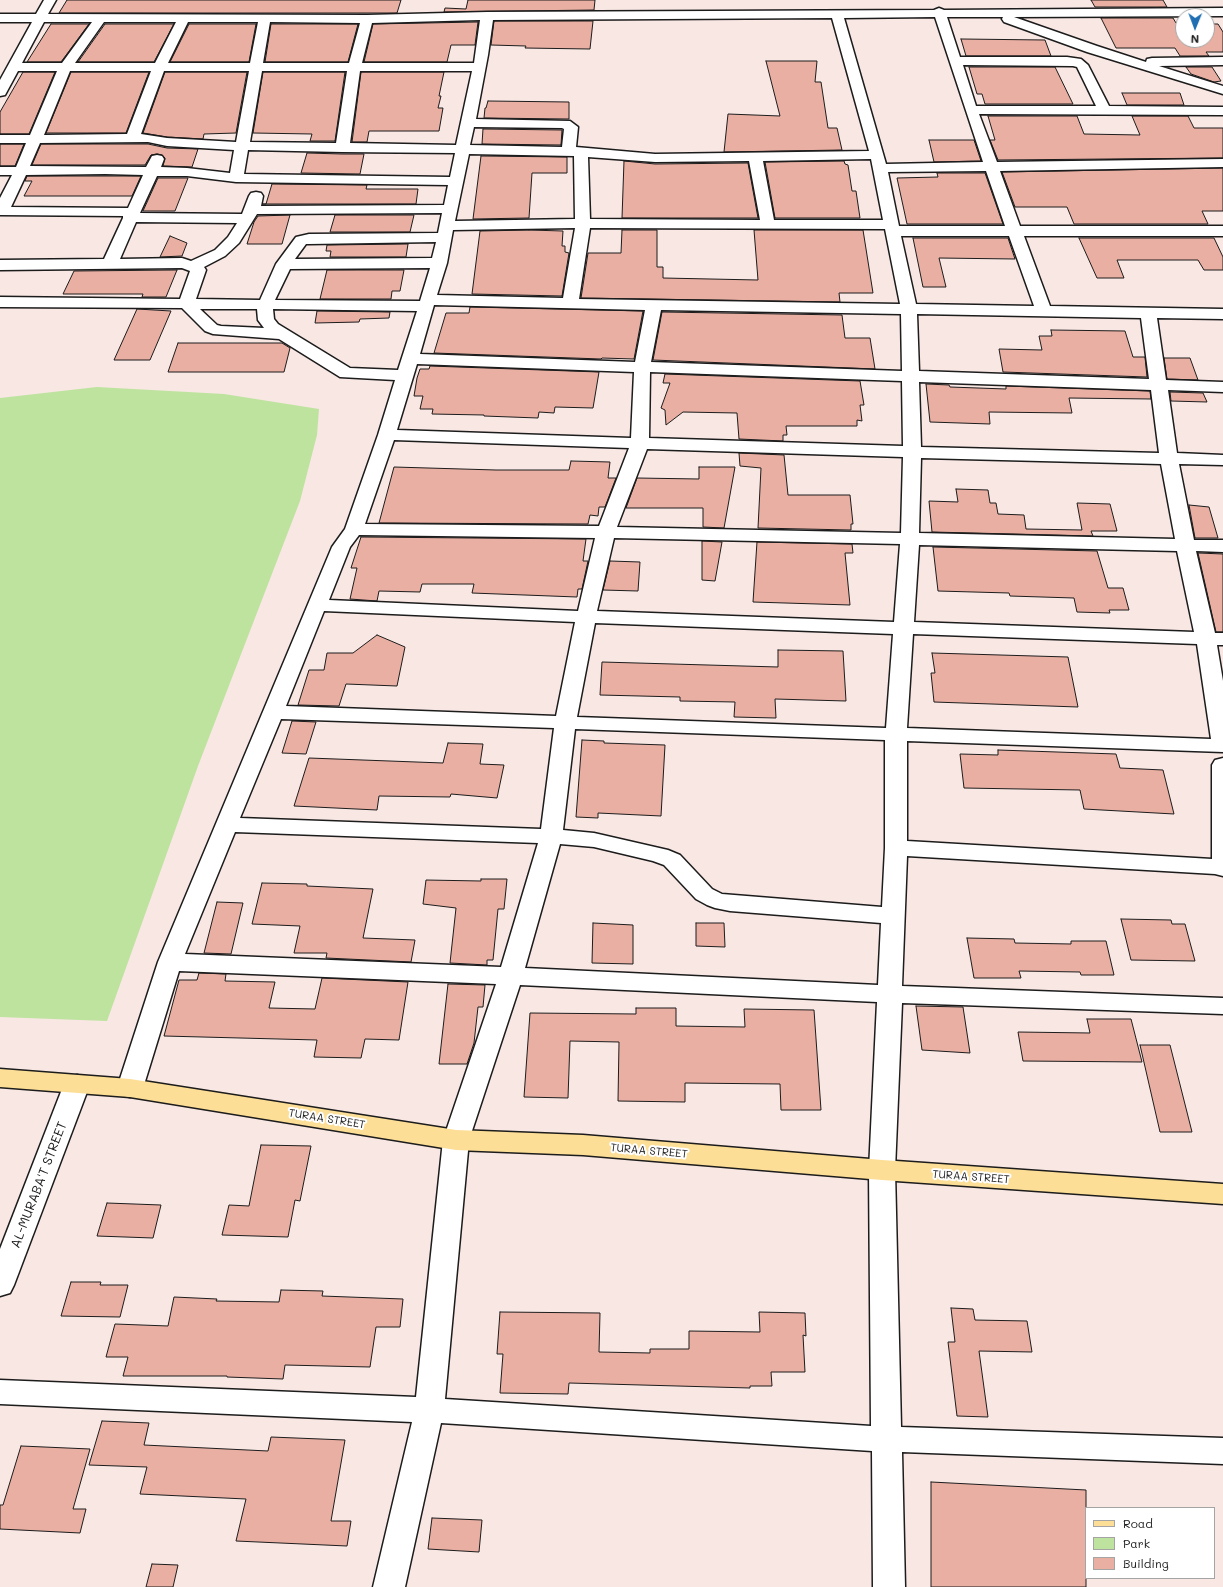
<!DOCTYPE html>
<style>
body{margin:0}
#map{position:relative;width:1223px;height:1587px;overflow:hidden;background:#f8e7e3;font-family:Mali,sans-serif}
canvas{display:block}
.legend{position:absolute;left:1085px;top:1507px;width:130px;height:72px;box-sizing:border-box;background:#fff;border:1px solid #a4a4a4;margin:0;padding:5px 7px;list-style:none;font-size:12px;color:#1c1c1c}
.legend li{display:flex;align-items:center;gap:8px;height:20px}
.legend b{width:20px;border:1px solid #a4a4a4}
.north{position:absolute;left:1175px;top:8px;width:40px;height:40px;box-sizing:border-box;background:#fff;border:1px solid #a4a4a4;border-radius:50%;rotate:181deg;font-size:11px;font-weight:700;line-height:16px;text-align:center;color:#1c1c1c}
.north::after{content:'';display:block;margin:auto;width:14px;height:18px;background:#1f6fb2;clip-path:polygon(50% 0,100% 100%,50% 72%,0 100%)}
</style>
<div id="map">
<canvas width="1223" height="1587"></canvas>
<ul class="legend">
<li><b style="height:5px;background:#fcde96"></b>Road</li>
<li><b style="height:11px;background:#bde39e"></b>Park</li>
<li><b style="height:11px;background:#e9afa3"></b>Building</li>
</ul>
<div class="north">N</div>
</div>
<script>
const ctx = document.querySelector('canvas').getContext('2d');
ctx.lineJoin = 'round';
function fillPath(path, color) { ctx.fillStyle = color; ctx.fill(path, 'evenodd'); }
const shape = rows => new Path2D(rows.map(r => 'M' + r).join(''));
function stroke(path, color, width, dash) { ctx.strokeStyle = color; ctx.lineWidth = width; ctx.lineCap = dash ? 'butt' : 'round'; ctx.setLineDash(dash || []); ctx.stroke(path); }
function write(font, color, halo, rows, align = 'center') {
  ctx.font = font + ' Mali,sans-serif'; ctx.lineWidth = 4; ctx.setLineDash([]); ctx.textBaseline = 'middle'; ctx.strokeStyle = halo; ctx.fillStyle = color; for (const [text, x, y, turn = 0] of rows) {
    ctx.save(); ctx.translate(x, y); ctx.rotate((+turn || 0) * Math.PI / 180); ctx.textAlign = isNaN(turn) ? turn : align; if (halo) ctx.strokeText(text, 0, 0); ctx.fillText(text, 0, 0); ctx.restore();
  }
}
fillPath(shape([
 [97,387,224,394,319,409,317,435,300,501,198,766,107,1021,0,1017,0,398]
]), '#bde39e');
const building = shape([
 [67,0,401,0,397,13,59,13,67,0],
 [468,0,595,0,594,10,444,12,445,8,466,9,468,0],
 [1091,0,1163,0,1167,7,1095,7,1091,0],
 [1101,18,1173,18,1176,23,1183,23,1183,40,1207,40,1207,24,1218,24,1223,32,1223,52,1206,52,1209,56,1180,56,1175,48,1116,48,1101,18],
 [494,21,593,21,590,49,525,48,526,46,491,45,494,21],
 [478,22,475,45,451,45,447,62,364,62,373,24,478,22],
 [51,24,89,24,61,62,27,62,51,24],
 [105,24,174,24,154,62,78,62,105,24],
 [189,24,256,24,249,62,170,62,189,24],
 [271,24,358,24,348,62,265,62,271,24],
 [961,39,1045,40,1051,56,966,56,961,39],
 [766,61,817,61,815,82,821,82,828,128,837,128,842,150,724,152,728,114,780,116,766,61],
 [969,67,1055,67,1073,104,985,104,982,94,977,94,969,67],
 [1186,67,1212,67,1221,81,1214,82,1191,74,1186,67],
 [23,72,55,72,29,134,0,134,0,112,23,72],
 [71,72,149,72,126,133,46,133,71,72],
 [165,72,247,72,236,133,204,134,203,139,167,137,143,133,165,72],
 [263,72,345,72,335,141,310,141,312,134,253,133,263,72],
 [361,72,444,72,439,96,441,96,438,108,443,108,439,131,369,131,367,142,352,142,361,72],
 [1122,93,1180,93,1184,105,1127,105,1122,93],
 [488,101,569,102,569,119,484,118,485,108,486,108,488,101],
 [988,116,1077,116,1084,134,1140,135,1132,116,1188,116,1194,128,1223,128,1223,158,998,160,990,140,995,140,988,116],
 [483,129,562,130,561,145,482,144,483,129],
 [929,140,974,140,981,161,934,162,929,140],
 [0,144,24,144,15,166,0,166,0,144],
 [41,144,148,144,167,148,198,149,192,167,163,166,165,158,162,155,157,154,151,155,145,165,32,165,41,144],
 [307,153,342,154,364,154,360,174,301,173,307,153],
 [481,156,567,157,567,173,532,173,529,218,473,219,481,156],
 [624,161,655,164,748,163,758,218,622,218,624,161],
 [844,161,845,164,848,165,852,191,856,191,860,218,775,218,765,162,844,161],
 [1223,168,1223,211,1202,211,1208,224,1074,224,1067,207,1015,207,1002,172,1223,168],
 [937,173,985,173,1003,224,907,224,897,178,938,177,937,173],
 [27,176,141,176,132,196,24,196,32,181,25,181,27,176],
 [158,178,188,178,175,211,143,211,158,178],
 [272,184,367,185,366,189,418,189,416,204,263,204,266,204,272,184],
 [290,215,282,244,247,244,254,222,258,216,290,215],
 [335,215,414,215,410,232,330,232,335,215],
 [529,230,563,231,562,246,565,246,565,252,569,253,562,296,472,294,480,231,529,230],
 [622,230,657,230,657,267,663,267,663,278,758,280,754,230,863,230,873,293,839,293,840,302,581,298,588,253,621,253,622,230],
 [170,236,187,243,182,256,160,257,170,236],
 [913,238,1008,238,1015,259,939,258,946,287,923,287,913,238],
 [1079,238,1214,238,1223,257,1223,270,1204,270,1198,260,1117,260,1124,278,1097,278,1079,238],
 [408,244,406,257,330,257,331,251,326,251,327,245,408,244],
 [177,270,166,297,142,297,143,294,63,294,74,271,177,270],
 [327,270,404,270,400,291,392,291,391,299,320,299,327,270],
 [470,307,643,311,634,359,602,358,601,359,434,353,446,313,469,313,470,307],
 [137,309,171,311,150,360,114,360,137,309],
 [317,311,390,312,389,318,360,319,359,322,315,323,317,311],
 [662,312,842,315,845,338,870,338,875,369,653,360,662,312],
 [1051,330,1125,331,1133,357,1145,357,1147,377,1003,372,999,349,1042,350,1039,336,1052,336,1051,330],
 [178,343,282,343,290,348,284,372,168,372,178,343],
 [1164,358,1190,358,1198,380,1167,379,1164,358],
 [430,366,599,372,593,408,555,407,554,413,539,412,538,418,484,416,484,415,432,414,433,409,420,409,423,396,414,396,417,378,420,369,429,369,430,366],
 [665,374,860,381,864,405,860,405,862,421,857,420,857,426,786,426,787,435,783,435,783,441,739,439,737,413,683,412,666,425,665,410,661,408,670,383,663,383,665,374],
 [926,384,949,385,950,387,1006,389,1006,386,1150,391,1151,399,1069,398,1072,413,989,412,990,424,930,422,926,384],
 [1170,392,1203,393,1207,402,1171,401,1170,392],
 [739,453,784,455,788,495,850,495,853,524,851,524,851,530,758,528,761,468,740,466,739,453],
 [571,461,610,462,608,478,616,478,605,507,599,507,598,516,590,515,588,524,379,523,394,467,496,470,569,470,571,461],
 [699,467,735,467,724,528,703,527,703,508,626,508,637,478,699,479,699,467],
 [956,489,988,490,990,503,996,503,998,514,1024,515,1026,529,1082,530,1077,503,1110,504,1117,531,1091,531,1093,536,932,532,929,501,958,502,956,489],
 [1189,505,1209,507,1218,538,1195,538,1189,505],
 [361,537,586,539,583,561,588,561,582,589,578,589,577,597,472,593,474,584,422,584,420,592,379,591,377,601,350,599,357,568,351,568,361,537],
 [702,541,722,542,715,581,702,580,702,541],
 [757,542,852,544,853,553,845,553,850,605,753,602,757,542],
 [933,547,1097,551,1108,588,1123,588,1129,610,1109,610,1110,613,1077,612,1074,598,1010,596,1009,593,938,591,933,547],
 [1198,553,1223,554,1223,632,1216,632,1198,553],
 [610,561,640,562,638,591,603,590,610,561],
 [377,635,405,647,397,686,346,684,339,706,298,705,309,670,324,670,327,653,353,653,377,635],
 [778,650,843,651,846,701,775,699,776,718,734,717,735,702,680,701,680,697,600,695,602,662,778,667,778,650],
 [932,653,1068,657,1078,707,934,702,931,673,935,673,932,653],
 [292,721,316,722,306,754,282,753,292,721],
 [582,740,604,741,604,743,665,745,661,816,598,813,598,818,576,817,582,740],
 [448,743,483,744,480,764,504,765,497,798,451,794,450,797,379,796,377,810,294,806,309,758,443,763,448,743],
 [998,750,1116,754,1120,768,1163,770,1174,814,1084,809,1080,790,964,788,960,754,998,755,998,750],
 [481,879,507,879,504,909,498,909,493,960,487,960,487,965,450,963,456,908,423,904,426,880,481,881,481,879],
 [262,883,307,884,307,886,373,889,363,938,415,940,411,962,326,958,327,953,294,953,300,926,252,924,262,883],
 [217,902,243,903,231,954,204,953,217,902],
 [1121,919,1171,920,1172,924,1185,924,1195,961,1131,960,1121,919],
 [593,923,633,925,633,964,592,963,593,923],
 [696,923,724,923,725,947,696,946,696,923],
 [967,938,1014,939,1015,943,1071,944,1071,941,1106,941,1114,975,1081,975,1080,972,1019,971,1021,978,974,978,967,938],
 [199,973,226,974,225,981,275,982,269,1008,315,1009,322,978,408,982,399,1040,365,1039,361,1058,314,1057,317,1040,164,1036,179,980,197,980,199,973],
 [448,984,485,985,483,1007,478,1007,474,1043,467,1064,439,1064,448,984],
 [916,1006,963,1007,970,1053,922,1050,916,1006],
 [636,1008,676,1008,676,1026,745,1027,744,1009,814,1010,821,1110,781,1110,780,1084,685,1083,685,1102,618,1101,619,1042,570,1041,568,1098,524,1097,530,1013,636,1014,636,1008],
 [1087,1019,1131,1019,1142,1062,1023,1061,1018,1032,1090,1033,1087,1019],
 [1140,1045,1170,1045,1192,1132,1160,1132,1140,1045],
 [261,1145,311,1146,300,1201,295,1200,288,1237,222,1235,229,1205,249,1206,261,1145],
 [107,1203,161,1205,153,1238,97,1236,107,1203],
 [71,1282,101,1282,100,1285,128,1285,120,1317,61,1316,71,1282],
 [281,1290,323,1291,322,1296,403,1299,400,1327,376,1327,370,1367,285,1365,283,1379,227,1377,227,1376,123,1376,128,1357,106,1357,115,1324,168,1326,174,1297,217,1299,216,1301,279,1302,281,1290],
 [951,1308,973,1309,975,1320,1027,1321,1032,1352,979,1351,988,1417,957,1416,948,1342,955,1342,951,1308],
 [500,1312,600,1313,599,1352,650,1353,650,1349,689,1349,689,1331,760,1332,759,1312,805,1313,806,1336,803,1335,805,1372,771,1372,772,1386,750,1386,750,1388,569,1383,568,1394,500,1393,503,1354,497,1354,500,1312],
 [102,1421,149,1423,144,1445,268,1451,271,1437,345,1440,331,1521,351,1521,347,1546,236,1541,246,1499,140,1494,147,1467,89,1465,102,1421],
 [21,1446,90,1449,73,1509,86,1509,80,1533,0,1529,0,1505,3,1505,21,1446],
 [931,1482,1086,1490,1086,1587,931,1587,931,1482],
 [432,1518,482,1520,479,1552,428,1549,432,1518],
 [152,1564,178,1565,173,1587,146,1587,152,1564]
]);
fillPath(building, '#e9afa3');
stroke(building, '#1c1c1c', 1);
const minor = shape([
 [44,0,56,0,48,14,367,15,487,12,934,10,939,8,944,10,1223,8,1223,16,1014,17,1097,46,1146,62,1147,59,1152,58,1223,57,1223,65,1159,66,1223,86,1223,94,1087,52,1004,22,1002,19,1003,17,947,17,960,57,1067,57,1081,59,1088,65,1109,106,1223,107,1223,115,979,114,997,162,1223,159,1223,167,1000,171,1020,226,1223,226,1223,236,1024,236,1050,306,1223,309,1223,319,1157,318,1166,380,1223,382,1223,392,1168,390,1177,453,1223,455,1223,465,1179,464,1194,540,1223,540,1223,552,1196,551,1215,633,1223,633,1223,645,1217,645,1223,681,1223,752,907,741,907,841,1212,859,1212,765,1215,760,1223,758,1223,876,1215,874,907,856,902,986,1223,998,1223,1014,902,1003,895,1170,901,1427,1223,1438,1223,1464,902,1452,905,1587,873,1587,872,1451,441,1423,405,1587,373,1587,412,1422,0,1404,0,1380,416,1397,443,1140,496,984,179,971,143,1088,139,1095,130,1097,121,1095,117,1088,158,962,332,547,345,529,378,435,395,380,340,377,279,339,213,334,205,331,182,308,0,307,0,297,180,299,190,271,182,268,0,270,0,260,104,259,123,218,123,216,0,215,0,198,12,175,0,175,0,167,16,167,26,143,0,143,0,135,30,135,57,71,18,71,5,95,0,96,0,80,32,22,0,22,0,14,36,14,44,0],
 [935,17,983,162,886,164,844,18,935,17],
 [832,18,869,151,655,154,576,147,578,127,570,121,476,119,488,55,493,20,832,18],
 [480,20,474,63,362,63,372,23,480,20],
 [44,22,92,22,62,63,22,63,44,22],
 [104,22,176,22,155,63,75,63,104,22],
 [188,22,258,22,250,63,168,63,188,22],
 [270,22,360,23,349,63,263,63,270,22],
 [963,65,1073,66,1077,67,1096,106,976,106,963,65],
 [70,71,151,71,127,134,44,135,70,71],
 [164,71,249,71,236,142,167,138,141,134,164,71],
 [262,71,347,71,336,143,250,142,262,71],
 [360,71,472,71,456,145,350,143,360,71],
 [474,127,562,128,564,129,562,147,470,145,474,127],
 [148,142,167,146,234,150,230,173,187,168,161,167,164,159,162,156,157,155,152,156,146,167,30,166,40,143,148,142],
 [248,150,342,152,455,153,450,177,244,174,248,150],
 [469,154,574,156,575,219,455,221,469,154],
 [588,157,655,162,749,161,760,220,590,219,588,157],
 [871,159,883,220,774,220,763,161,871,159],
 [986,171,1005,226,899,226,888,172,986,171],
 [105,174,143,175,128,208,11,207,26,175,105,174],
 [157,176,187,176,236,182,448,185,444,205,261,206,263,196,261,193,256,192,251,193,249,196,242,214,140,213,157,176],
 [442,213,438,233,309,234,296,237,276,264,260,300,196,299,206,270,204,267,225,256,239,243,257,214,442,213],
 [136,222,237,223,228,237,215,250,191,261,182,258,120,259,136,222],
 [575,228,563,298,437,295,447,263,453,230,575,228],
 [590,228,885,229,900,304,579,299,590,228],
 [901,236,1009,236,1034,306,916,304,901,236],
 [436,242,432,258,295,259,306,244,309,244,436,242],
 [430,268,420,301,275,300,290,269,430,268],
 [434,305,645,310,635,362,420,354,434,305],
 [200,309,257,309,258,320,264,328,221,326,217,325,200,309],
 [273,309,417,311,398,370,350,368,278,324,274,319,273,309],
 [661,310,901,314,902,371,651,362,661,310],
 [917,314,1141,318,1149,379,919,371,917,314],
 [417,364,634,372,631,438,397,430,417,364],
 [650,372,902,381,903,446,649,438,650,372],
 [919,382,1151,390,1159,453,921,447,919,382],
 [394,440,629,448,599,526,365,524,394,440],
 [647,449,903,457,901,533,617,527,647,449],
 [921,458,1161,464,1175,539,919,533,921,458],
 [359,535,595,538,578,611,329,600,350,547,359,535],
 [614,538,900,544,894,622,597,611,614,538],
 [919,545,1177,551,1194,632,914,622,919,545],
 [324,611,575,622,556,716,286,706,324,611],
 [595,623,893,634,886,728,577,717,595,623],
 [913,634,1197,644,1211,739,907,728,913,634],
 [281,719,554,728,541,829,240,818,281,719],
 [575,729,885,740,885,848,882,907,722,894,712,889,680,855,668,850,594,833,563,830,575,729],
 [235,832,538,843,501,967,185,954,235,832],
 [560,844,594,847,653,861,664,865,696,899,707,905,715,908,730,911,881,923,878,985,525,968,560,844],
 [520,985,877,1002,869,1170,871,1426,445,1399,469,1140,520,985]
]);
const tertiary = shape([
 [77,1075,86,1078,90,1084,14,1285,10,1293,0,1296,0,1249,64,1084,68,1078,77,1075]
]);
const primary = shape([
 [0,1069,130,1079,456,1130,583,1135,882,1160,1223,1184,1223,1204,882,1180,583,1155,456,1150,130,1097,0,1087,0,1069]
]);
stroke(minor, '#1c1c1c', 3);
stroke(tertiary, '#1c1c1c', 3);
stroke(primary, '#1c1c1c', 3);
fillPath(minor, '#fff');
fillPath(tertiary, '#fff');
fillPath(primary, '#fcde96');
write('11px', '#1c1c1c', '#fff', [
 ["TURAA STREET",327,1119,9],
 ["TURAA STREET",649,1151,5],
 ["TURAA STREET",971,1177,4]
]);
write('13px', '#1c1c1c', '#fff', [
 ["AL-MURABA'T STREET",39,1185,-69]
]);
</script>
